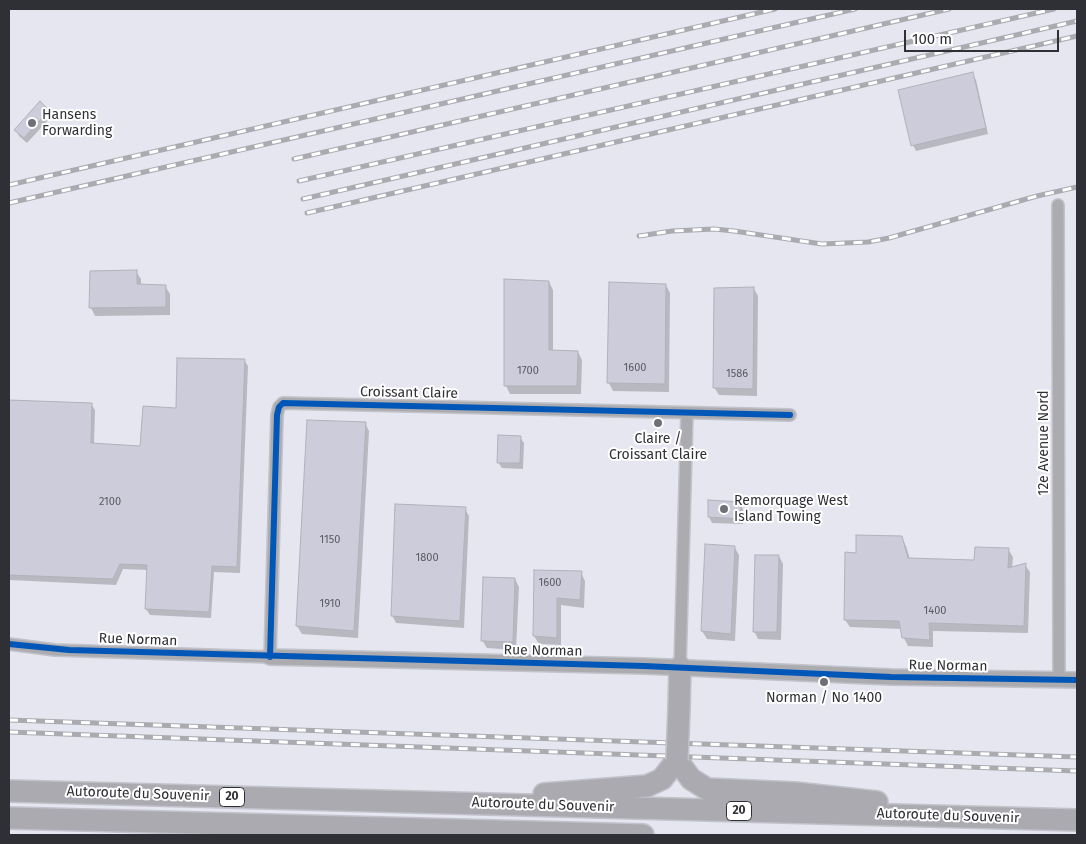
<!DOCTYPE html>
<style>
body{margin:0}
#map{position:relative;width:1086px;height:844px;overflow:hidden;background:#e6e6f1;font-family:"Fira Sans",sans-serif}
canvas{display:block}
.frame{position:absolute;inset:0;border:10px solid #2f2f36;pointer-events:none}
.scale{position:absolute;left:904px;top:30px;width:155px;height:22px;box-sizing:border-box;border:2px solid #2f2f36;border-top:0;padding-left:6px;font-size:15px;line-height:18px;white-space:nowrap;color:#2f2f36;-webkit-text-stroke:4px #fff;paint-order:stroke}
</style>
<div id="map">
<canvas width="1086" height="844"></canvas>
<div class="frame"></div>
<div class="scale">100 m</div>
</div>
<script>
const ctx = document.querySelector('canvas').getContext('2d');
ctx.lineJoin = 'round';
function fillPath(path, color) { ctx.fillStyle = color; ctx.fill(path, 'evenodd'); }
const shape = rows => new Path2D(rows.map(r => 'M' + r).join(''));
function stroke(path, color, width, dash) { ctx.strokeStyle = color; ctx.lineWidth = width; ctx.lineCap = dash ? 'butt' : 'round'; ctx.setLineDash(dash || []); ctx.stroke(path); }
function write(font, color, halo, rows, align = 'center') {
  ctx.font = font + ' "Fira Sans",sans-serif'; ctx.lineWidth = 4; ctx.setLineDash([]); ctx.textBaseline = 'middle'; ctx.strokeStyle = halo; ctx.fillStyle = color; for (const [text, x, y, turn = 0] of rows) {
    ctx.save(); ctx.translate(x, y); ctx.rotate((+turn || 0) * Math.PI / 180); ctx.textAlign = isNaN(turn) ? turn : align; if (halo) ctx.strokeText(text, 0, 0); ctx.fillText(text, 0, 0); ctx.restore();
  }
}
fillPath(shape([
 [972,74,976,80,988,134,916,151,913,145],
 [48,110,52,116,27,143,19,136,16,130],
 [136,271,141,279,141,286,165,286,170,294,170,315,95,316,91,308,91,273],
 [506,281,549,282,553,290,553,352,578,352,582,360,581,394,510,394,506,386],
 [610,283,666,285,670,293,669,392,613,391,609,383],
 [754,289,758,296,757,396,719,395,714,387],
 [244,360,248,366,240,573,214,572,211,618,150,615,146,609,148,570,123,569,116,585,9,580,9,401,91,404,95,410,94,445,141,447,177,409],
 [365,423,369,431,358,638,302,634,297,626],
 [520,437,524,443,523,469,502,468,498,462],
 [740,503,743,509,743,524,712,523,709,517],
 [465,509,469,516,464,628,396,623,392,615],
 [902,538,906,546,910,559,975,561,1008,549,1013,557,1012,569,1025,565,1030,572,1028,633,933,631,933,647,908,646,904,638,902,629,850,627,845,620,857,554],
 [707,545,735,548,739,555,735,641,707,639,702,631],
 [779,556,783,564,781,640,758,639,754,631],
 [536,571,581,573,585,581,584,608,561,605,561,645,539,644,534,636],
 [515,579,519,587,516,650,487,648,482,640]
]), '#0003');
const building = shape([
 [973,72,986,128,911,146,898,90,973,72],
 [40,101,49,110,24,138,14,130,40,101],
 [137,270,137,284,166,285,166,307,89,308,90,271,137,270],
 [504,279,549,281,549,350,578,351,577,386,504,386,504,279],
 [609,282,666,284,665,384,607,383,609,282],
 [754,287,753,389,713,388,714,288,754,287],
 [177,358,245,359,237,567,212,566,209,612,145,609,147,565,120,564,113,579,9,575,9,400,92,403,91,443,140,446,143,406,176,408,177,358],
 [307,420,366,422,354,631,296,626,307,420],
 [498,435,521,436,520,463,497,463,498,435],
 [708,500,741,502,740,519,708,517,708,500],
 [395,504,466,507,460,621,391,616,395,504],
 [856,535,902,536,908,558,974,560,975,547,1009,548,1008,568,1026,563,1024,626,929,623,930,640,902,638,899,621,844,620,845,552,856,553,856,535],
 [705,544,735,546,731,634,701,631,705,544],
 [755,555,779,555,777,632,753,632,755,555],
 [534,570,582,571,580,600,557,598,557,638,533,636,534,570],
 [483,577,515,578,513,642,481,641,483,577]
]);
fillPath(building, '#ccccdb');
stroke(building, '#b1b1b9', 1);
const minor = shape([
 [1058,205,1059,680],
 [9,644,55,650,270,657,277,415,279,407,283,403,790,415],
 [680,667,687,413]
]);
const tertiary = shape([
 [270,657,644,666,891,677,1077,680]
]);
const motorway = shape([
 [679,708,680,667],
 [9,791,1077,820],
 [544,794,647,786,662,779,677,760,691,779,707,789,795,793,877,802],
 [9,818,643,835]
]);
stroke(minor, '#c2c2cb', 14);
stroke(tertiary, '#c2c2cb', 18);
stroke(motorway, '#c2c2cb', 24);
stroke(minor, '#ababb0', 11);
stroke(tertiary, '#ababb0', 15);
stroke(motorway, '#aaaab0', 21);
const rail = shape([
 [294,159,949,9],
 [299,181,1054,9],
 [9,185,775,9],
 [303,199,1077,21],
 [9,203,855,9],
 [307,213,1077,36],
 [639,236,672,231,714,229,734,231,822,244,868,242,889,238,1037,196,1077,187],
 [9,720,1077,757],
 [9,732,1077,771]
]);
stroke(rail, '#aaaab0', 5);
stroke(rail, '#fff', 3, [9]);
const motorwayBridge = shape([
 [677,760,679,708]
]);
stroke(motorwayBridge, '#c2c2cb', 24, []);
stroke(motorwayBridge, '#aaaab0', 21);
stroke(shape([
 [9,644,69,650,644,666,891,677,1077,680],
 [270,657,277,415,279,407,283,403,790,415]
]), '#0057b8', 6);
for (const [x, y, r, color] of [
 [32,123,5,"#6f6f77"],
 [658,423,5,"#6f6f77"],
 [724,509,5,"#6f6f77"],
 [824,682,5,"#6f6f77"]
]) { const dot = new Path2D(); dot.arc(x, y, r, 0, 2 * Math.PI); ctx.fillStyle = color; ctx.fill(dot); stroke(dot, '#fff', 2); }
write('11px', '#5b5b64', null, [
 ["1600",635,368],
 ["1700",528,371],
 ["1586",737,374],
 ["2100",110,502],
 ["1150",330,540],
 ["1800",427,558],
 ["1600",550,583],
 ["1910",330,604],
 ["1400",935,611]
]);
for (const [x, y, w] of [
 [232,797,25],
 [739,811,25]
]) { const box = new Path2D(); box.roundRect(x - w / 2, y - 9.5, w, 19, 4); ctx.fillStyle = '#fff'; ctx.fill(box); stroke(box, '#2f2f36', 1); }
write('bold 12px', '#2f2f36', null, [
 ["20",232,797],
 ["20",739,811]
]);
write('14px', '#2f2f36', '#fff', [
 ["Hansens",42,115],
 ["Forwarding",42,131],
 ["Claire /",658,439,"center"],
 ["Croissant Claire",658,455,"center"],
 ["Remorquage West",734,501],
 ["Island Towing",734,517],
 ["Norman / No 1400",824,698,"center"]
], 'left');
write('14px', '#2f2f36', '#fff', [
 ["Croissant Claire",409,393,1],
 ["12e Avenue Nord",1044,443,-90],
 ["Rue Norman",138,640,2],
 ["Rue Norman",543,651,1],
 ["Rue Norman",948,666,1],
 ["Autoroute du Souvenir",138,794,2],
 ["Autoroute du Souvenir",543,805,2],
 ["Autoroute du Souvenir",948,816,2]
]);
</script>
